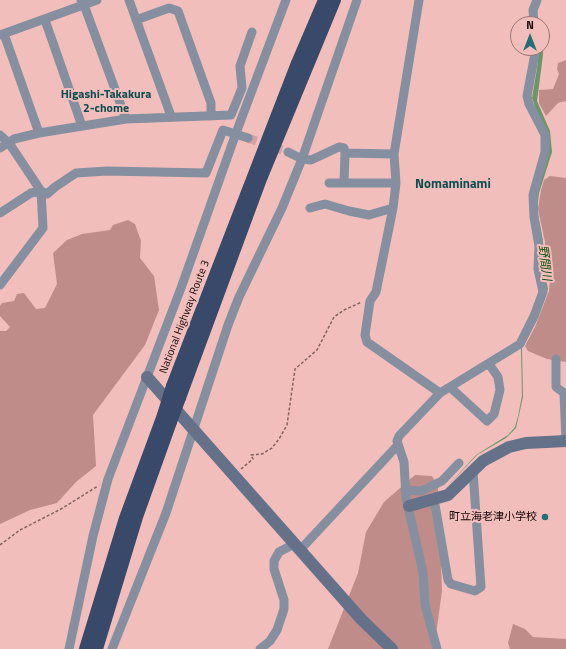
<!DOCTYPE html>
<meta charset="utf-8">
<style>
body{margin:0}
#map{position:relative;width:566px;height:649px;overflow:hidden;background:#f1bebb;font-family:"Titillium Web",sans-serif}
canvas{display:block}
.north{position:absolute;left:510px;top:16px;width:40px;height:40px;box-sizing:border-box;background:#f1bebb;border:1px solid #997473;border-radius:50%;rotate:0deg;font-size:11px;font-weight:700;line-height:16px;text-align:center;color:#160606}
.north::after{content:'';display:block;margin:auto;width:14px;height:18px;background:#246f75;clip-path:polygon(50% 0,100% 100%,50% 72%,0 100%)}
</style>
<div id="map">
<canvas width="566" height="649"></canvas>
<div class="north">N</div>
</div>
<script>
const ctx = document.querySelector('canvas').getContext('2d');
ctx.lineJoin = 'round';
function fillPath(path, color) { ctx.fillStyle = color; ctx.fill(path, 'evenodd'); }
const shape = rows => new Path2D(rows.map(r => 'M' + r).join(''));
function stroke(path, color, width, dash) { ctx.strokeStyle = color; ctx.lineWidth = width; ctx.lineCap = dash ? 'butt' : 'round'; ctx.setLineDash(dash || []); ctx.stroke(path); }
function write(font, color, halo, rows, align = 'center') {
  ctx.font = font + ' "Titillium Web","Noto Sans JP",sans-serif'; ctx.lineWidth = 4; ctx.setLineDash([]); ctx.textBaseline = 'middle'; ctx.strokeStyle = halo; ctx.fillStyle = color; for (const [text, x, y, turn = 0] of rows) {
    ctx.save(); ctx.translate(x, y); ctx.rotate((+turn || 0) * Math.PI / 180); ctx.textAlign = isNaN(turn) ? turn : align; if (halo) ctx.strokeText(text, 0, 0); ctx.fillText(text, 0, 0); ctx.restore();
  }
}
fillPath(shape([
 [566,60,566,101,558,103,546,116,539,103,539,90,553,89,559,74,557,69,558,63],
 [550,176,566,178,566,362,547,359,528,351,525,346,535,327,549,291,550,278,548,278,545,270,545,242,538,209,541,190,544,180],
 [128,220,135,224,141,241,140,258,154,276,159,310,145,345,93,415,96,466,76,482,57,503,30,510,0,524,0,331,6,331,10,327,0,316,0,306,2,303,14,301,17,294,24,293,36,309,45,308,57,284,53,253,67,240,82,234,110,230,113,225],
 [415,475,432,476,438,487,442,591,434,649,328,649,358,573,366,532,384,502],
 [513,624,525,629,533,637,566,639,566,649,510,649,508,643]
]), '#c08c89');
fillPath(shape([
 [542,30,543,55,537,101,550,131,552,152,539,193,537,209,543,241,543,265,548,289,538,318,522,348,523,397,516,428,506,438,477,455,442,492,476,455,508,435,515,427,518,416,522,396,521,348,536,316,541,267,534,207,545,164,540,120,532,98,538,62,538,48,542,48]
]), '#6c9667');
stroke(shape([
 [248,138,288,152]
]), '#d0a2a0', 9, [9, 4.5]);
stroke(shape([
 [241,469,253,459,251,455,262,454,272,448,279,439,287,425,295,369,317,350,334,317,344,310,362,302],
 [0,545,20,530,61,509,98,486]
]), '#836260', 1.5, [3, 2]);
stroke(shape([
 [81,0,84,5,126,119],
 [129,0,171,116],
 [419,0,394,154,396,183,393,208,376,292,370,301,365,335,367,342,440,393],
 [45,20,82,126],
 [136,20,169,8,178,11,211,103,211,116],
 [534,24,533,10,537,0],
 [4,34,39,133],
 [0,35,97,0],
 [0,135,9,143,41,191,43,228,0,285],
 [0,148,14,139,39,133,126,119,231,115,242,88,240,66,252,32],
 [288,152,302,159,311,160,339,147,344,148,345,153,394,154],
 [329,183,396,183],
 [344,183,345,153],
 [310,208,325,204,349,211,369,215,393,208],
 [0,213,31,193,41,191,47,194,55,187,76,173,107,171,206,173,223,130,248,138],
 [556,359,556,387,564,393],
 [451,388,487,421,494,414,500,390,498,377,489,364],
 [566,393,564,393,566,441],
 [405,490,421,491,442,481,459,463],
 [434,499,448,580,451,584,475,591,481,587,473,471],
 [300,550,397,446],
 [69,649,93,536,108,479,181,288,236,133,286,0],
 [112,649,166,513,228,325,239,297,282,208,302,159,357,0],
 [260,649,270,641,277,630,284,609,284,600,274,569,274,561,279,552,294,544],
 [437,649,425,605,423,572,406,498,404,462,397,441,399,436,440,393,520,344,534,316,543,292,538,269,539,246,534,217,533,195,545,152,545,135,529,104,527,96,536,48]
]), '#868f9f', 9);
stroke(shape([
 [147,377,361,619,392,649],
 [409,506,448,495,483,461,509,447,526,443,566,441]
]), '#647189', 12);
stroke(shape([
 [172,386,297,63,324,0],
 [180,398,261,179,335,0],
 [85,649,125,518,163,415],
 [97,649,137,517,171,422]
]), '#384969', 12);
stroke(shape([
 [163,415,172,386],
 [171,422,180,398]
]), '#384969', 12);
for (const [x, y, r, color] of [
 [545,517,4,"#246f75"]
]) { const dot = new Path2D(); dot.arc(x, y, r, 0, 2 * Math.PI); ctx.fillStyle = color; ctx.fill(dot); stroke(dot, '#f1bebb', 1.5); }
write('11px', '#160606', '#f1bebb', [
 ["National Highway Route 3",185,317,-69]
]);
write('11px', '#160606', '#f1bebb', [
 ["町立海老津小学校",537,517]
], 'right');
write('bold 12px', '#0b4b4f', '#f1bebb', [
 ["Higashi-Takakura",106,95],
 ["2-chome",106,109]
]);
write('italic 12px', '#155110', '#f1bebb', [
 ["野間川",544,263,83]
]);
write('bold 13px', '#0b4b4f', '#f1bebb', [
 ["Nomaminami",453,185]
]);
</script>
